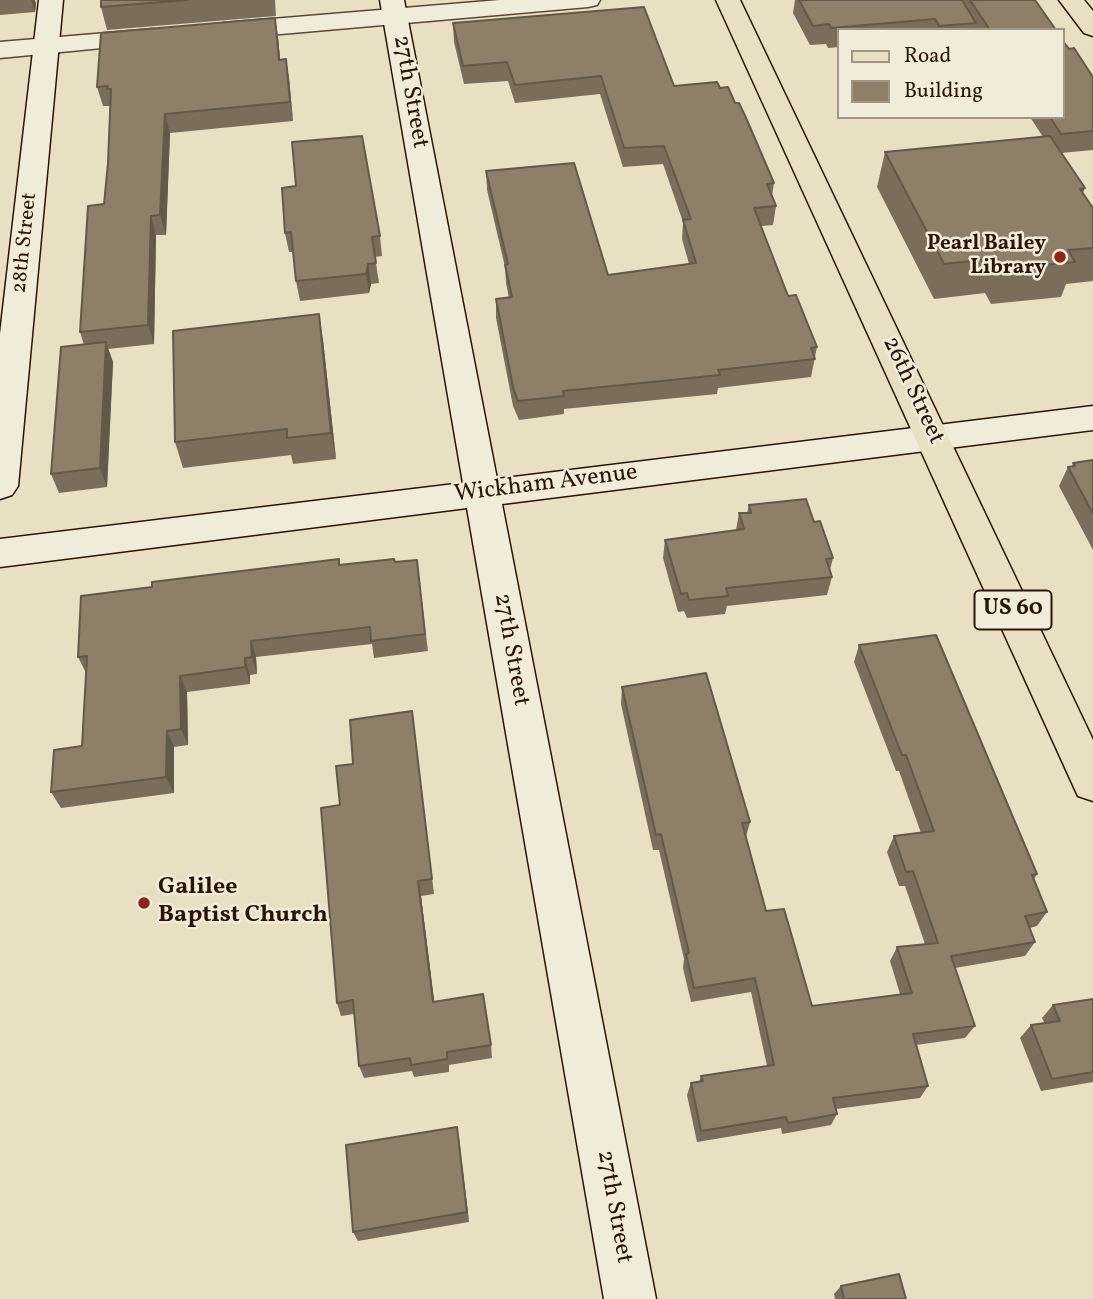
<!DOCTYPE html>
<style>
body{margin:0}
#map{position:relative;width:1093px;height:1299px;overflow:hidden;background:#e9e0c4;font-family:Vollkorn,serif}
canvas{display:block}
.legend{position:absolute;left:837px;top:28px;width:228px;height:91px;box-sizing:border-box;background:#f1ebd9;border:2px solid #a29584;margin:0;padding:9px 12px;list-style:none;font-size:21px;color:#2c1504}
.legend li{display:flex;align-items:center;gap:14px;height:35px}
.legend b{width:35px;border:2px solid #a29584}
</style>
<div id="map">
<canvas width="1093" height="1299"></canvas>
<ul class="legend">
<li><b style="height:9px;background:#e9e0c4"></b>Road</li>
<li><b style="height:19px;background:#8e7f68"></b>Building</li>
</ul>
</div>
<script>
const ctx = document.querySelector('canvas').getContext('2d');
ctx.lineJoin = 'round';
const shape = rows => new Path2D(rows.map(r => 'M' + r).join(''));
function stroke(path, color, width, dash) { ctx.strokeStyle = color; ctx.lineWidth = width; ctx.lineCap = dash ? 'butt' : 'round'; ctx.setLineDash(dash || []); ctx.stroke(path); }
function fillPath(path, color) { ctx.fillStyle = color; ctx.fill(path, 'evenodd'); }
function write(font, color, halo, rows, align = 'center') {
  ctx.font = font + ' Vollkorn,serif'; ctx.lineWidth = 5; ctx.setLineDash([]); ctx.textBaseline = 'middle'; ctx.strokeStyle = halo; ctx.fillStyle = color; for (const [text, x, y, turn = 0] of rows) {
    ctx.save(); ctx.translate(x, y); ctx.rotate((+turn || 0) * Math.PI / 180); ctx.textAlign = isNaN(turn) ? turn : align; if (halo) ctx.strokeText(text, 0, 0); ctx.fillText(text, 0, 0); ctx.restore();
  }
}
const street = shape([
 [500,0,600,0,597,5,588,7,224,39,215,36,211,31,215,26,224,23,500,0],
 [154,29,163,32,167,37,163,42,0,58,0,42,154,29]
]);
const secondary = shape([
 [39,0,63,0,18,486,12,495,0,499,0,334,39,0],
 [380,0,404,0,497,479,1093,406,1093,430,502,504,656,1299,604,1299,467,508,0,567,0,539,463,483,380,0]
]);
const primary = shape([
 [716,0,740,0,1093,740,1093,801,1078,796,1072,783,716,0],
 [1059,0,1084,0,1093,11,1093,36,1084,33,1059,0]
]);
stroke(street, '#5b4834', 3);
stroke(secondary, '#2c1504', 3);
stroke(primary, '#2c1504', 3);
fillPath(street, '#f1ebd9');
fillPath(secondary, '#f1ebd9');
fillPath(primary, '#e9e0c4');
fillPath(shape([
 [0,0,35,0,36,4,35,12,0,15],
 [101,0,275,0,276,16,107,30,101,7],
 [795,0,962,0,963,1,963,0,1035,0,1056,30,839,30,839,47,828,48,826,44,810,45,793,13],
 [453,23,674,86,720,88,735,103,774,183,772,196,776,206,773,225,761,226,788,296,817,347,811,377,718,388,717,394,564,409,564,414,519,420,513,406,496,318,496,299,509,298,506,283,505,267,487,190,486,171,608,275,689,264,682,239,683,222,663,164,623,167,600,94,515,103,508,81,464,84,454,42],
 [278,37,280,60,286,59,289,78,293,121,170,133,166,235,156,235,154,344,108,349,113,362,107,487,59,493,51,474,84,345,80,332,104,204,108,163,110,106,103,106,97,87],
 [1069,49,1093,77,1093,150,1061,153,1085,188,1083,193,1093,208,1093,281,1066,284,1061,297,991,304,985,293,934,299,877,187,885,152,1043,137,1030,117,1063,117],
 [296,186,380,236,382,256,375,257,379,283,371,284,369,293,300,301,296,281,293,252,289,252,285,233],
 [323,340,336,459,293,464,291,455,183,468,175,442],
 [1093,460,1093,550,1059,486,1068,467,1072,467,1073,463],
 [749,505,814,522,833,558,830,570,832,577,827,595,727,606,725,614,687,618,684,611,678,612,663,558,665,540,736,530,739,513,747,513],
 [417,560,428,651,374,658,372,644,256,657,257,674,250,675,250,684,187,692,188,745,174,747,174,793,61,808,51,792,82,746,86,673,78,657,340,565],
 [859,645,1037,874,1034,879,1047,912,1037,926,1030,928,1035,942,1025,956,955,968,975,1026,965,1038,916,1045,928,1086,920,1098,836,1109,837,1114,831,1125,782,1134,781,1128,697,1142,687,1095,691,1083,699,1082,701,1076,767,1066,751,992,691,1002,683,968,684,959,659,850,653,850,621,704,622,687,750,822,746,837,766,911,812,1006,900,994,890,961,897,947,925,944,905,886,899,886,887,852,894,836,921,833,899,771,896,771,854,662],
 [412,711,434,894,421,896,434,1002,491,1045,492,1058,449,1065,449,1072,414,1077,412,1071,364,1078,359,1066,354,1014,341,1016,337,1003,340,805,353,764],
 [1093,999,1093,1082,1041,1091,1020,1038,1031,1025,1045,1024,1042,1018,1053,1005],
 [457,1127,469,1222,358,1241,353,1232],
 [841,1286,906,1299,835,1299,834,1294]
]), '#7a6d59');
fillPath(shape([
 [31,0,35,0,36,4,35,12],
 [275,18,278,37,282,79,279,60],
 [286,59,289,78,293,121,290,102],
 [165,114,170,133,166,235,160,215],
 [151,216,156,235,154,344,148,325],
 [368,264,371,284,369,293,366,274],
 [319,314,323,340,336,459,331,433],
 [106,342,113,362,107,487,100,468],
 [251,641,256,657,257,674,252,657],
 [245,658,250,675,250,684,245,667],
 [180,676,187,692,188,745,181,729],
 [167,731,174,747,174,793,166,777],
 [418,881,421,896,436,1015,433,1002],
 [457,1127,459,1138,469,1222,467,1212]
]), '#635949');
const building = shape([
 [101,0,187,0,101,7,101,0],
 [799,0,962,0,976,23,939,26,935,19,831,28,829,24,813,26,799,0],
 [970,0,1035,0,1056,30,990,30,970,0],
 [644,7,674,86,717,82,720,88,728,87,735,103,739,103,747,120,774,183,767,184,776,206,754,208,788,296,796,295,817,347,811,348,815,359,718,370,720,375,563,391,564,396,518,401,513,387,496,299,512,297,505,265,508,264,486,171,574,163,608,275,696,263,683,220,691,219,664,146,624,148,601,76,515,85,507,62,463,66,453,23,644,7],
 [275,18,279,60,286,59,290,102,165,114,160,215,151,216,148,325,80,332,88,206,104,204,108,163,111,89,107,89,108,86,97,87,101,33,275,18],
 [1063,41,1069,49,1074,48,1093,77,1093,131,1061,134,1050,117,1063,117,1063,41],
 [362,136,380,236,372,237,376,263,368,264,366,274,296,281,291,232,285,233,282,188,296,186,292,142,362,136],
 [1050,136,1085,188,1080,189,1093,208,1093,248,1068,250,1075,262,1002,269,997,258,944,264,885,152,1050,136],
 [319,314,331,433,287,438,287,429,175,442,173,331,319,314],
 [106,342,100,468,51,474,61,347,106,342],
 [1093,460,1093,514,1068,467,1075,466,1073,463,1093,460],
 [806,499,814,522,820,521,833,558,826,559,832,577,726,588,728,596,689,600,687,593,681,594,665,540,744,529,739,513,751,513,749,505,806,499],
 [339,559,339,565,394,559,395,562,417,560,425,634,371,641,370,627,251,641,252,657,245,658,245,667,180,676,181,729,167,731,166,777,51,792,54,750,82,746,87,656,78,657,81,596,152,587,152,582,339,559],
 [936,635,1037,874,1032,875,1047,912,1025,916,1035,942,951,956,975,1026,913,1034,928,1086,833,1098,837,1114,788,1123,786,1117,701,1131,691,1083,703,1081,701,1076,774,1065,755,978,694,988,686,954,689,953,661,834,656,835,622,687,706,673,750,822,742,823,766,911,784,909,812,1006,912,993,897,947,938,943,913,871,906,872,894,836,934,831,906,755,902,755,859,645,936,635],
 [412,711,432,879,418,881,433,1002,483,994,491,1045,447,1052,447,1059,411,1065,410,1058,359,1066,353,1000,337,1003,321,808,340,805,336,766,353,764,350,720,412,711],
 [1093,999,1093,1072,1052,1079,1031,1025,1060,1021,1053,1005,1093,999],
 [457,1127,467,1212,353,1232,346,1145,457,1127],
 [899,1274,906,1299,844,1299,841,1286,899,1274]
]);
fillPath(building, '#8e7f68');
stroke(building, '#635949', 2);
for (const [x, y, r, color] of [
 [1060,257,7,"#8f2418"],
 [144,903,7,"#8f2418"]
]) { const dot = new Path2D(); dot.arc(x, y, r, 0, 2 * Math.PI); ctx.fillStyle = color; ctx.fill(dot); stroke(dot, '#f1ebd9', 2.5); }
write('21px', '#2c1504', '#f1ebd9', [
 ["28th Street",26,243,-84]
]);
write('bold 21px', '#2c1504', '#f1ebd9', [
 ["Pearl Bailey",1046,245],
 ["Library",1046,269]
], 'right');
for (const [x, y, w] of [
 [1013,610,77]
]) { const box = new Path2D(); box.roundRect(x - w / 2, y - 19.5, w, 39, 5); ctx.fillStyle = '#f1ebd9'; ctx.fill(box); stroke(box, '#2c1504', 2); }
write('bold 23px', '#2c1504', null, [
 ["US 60",1013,610]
]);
write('24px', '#2c1504', '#f1ebd9', [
 ["27th Street",409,92,80],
 ["26th Street",912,391,65],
 ["Wickham Avenue",546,485,-7],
 ["27th Street",510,650,80],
 ["27th Street",613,1207,80]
]);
write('bold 24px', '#2c1504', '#f1ebd9', [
 ["Galilee",158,889],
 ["Baptist Church",158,917]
], 'left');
</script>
